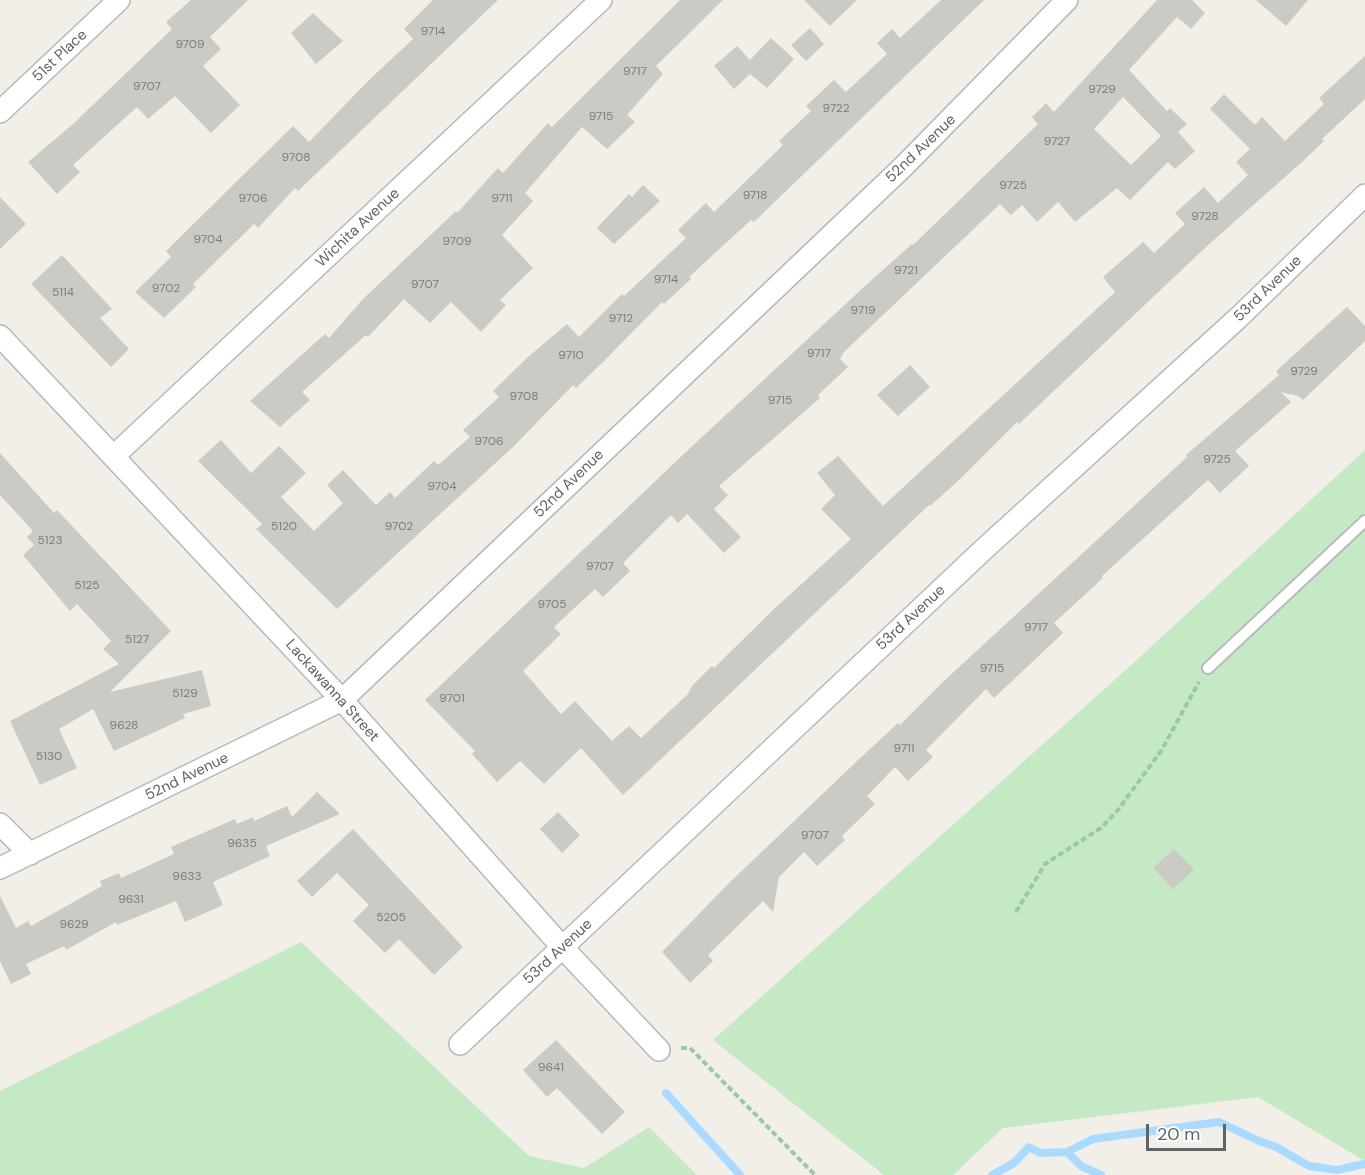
<!DOCTYPE html>
<style>
body{margin:0}
#map{position:relative;width:1365px;height:1175px;overflow:hidden;background:#f1efe8;font-family:"DM Sans",sans-serif}
canvas{display:block}
.scale{position:absolute;left:1146px;top:1124px;width:80px;height:27px;box-sizing:border-box;border:3px solid #5f6368;border-top:0;padding-left:8px;font-size:18px;line-height:21px;white-space:nowrap;color:#5f6368;-webkit-text-stroke:4px #fff;paint-order:stroke}
</style>
<div id="map">
<canvas width="1365" height="1175"></canvas>
<div class="scale">20 m</div>
</div>
<script>
const ctx = document.querySelector('canvas').getContext('2d');
ctx.lineJoin = 'round';
function fillPath(path, color) { ctx.fillStyle = color; ctx.fill(path, 'evenodd'); }
const shape = rows => new Path2D(rows.map(r => 'M' + r).join(''));
function stroke(path, color, width, dash) { ctx.strokeStyle = color; ctx.lineWidth = width; ctx.lineCap = dash ? 'butt' : 'round'; ctx.setLineDash(dash || []); ctx.stroke(path); }
function write(font, color, halo, rows, align = 'center') {
  ctx.font = font + ' "DM Sans",sans-serif'; ctx.lineWidth = 6; ctx.setLineDash([]); ctx.textBaseline = 'middle'; ctx.strokeStyle = halo; ctx.fillStyle = color; for (const [text, x, y, turn = 0] of rows) {
    ctx.save(); ctx.translate(x, y); ctx.rotate((+turn || 0) * Math.PI / 180); ctx.textAlign = isNaN(turn) ? turn : align; if (halo) ctx.strokeText(text, 0, 0); ctx.fillText(text, 0, 0); ctx.restore();
  }
}
fillPath(shape([
 [1365,450,1365,1161,1258,1097,1003,1128,953,1175,884,1175,713,1040,1129,667],
 [301,942,529,1156,584,1168,649,1127,697,1175,0,1175,0,1091]
]), '#c5e8c5');
stroke(shape([
 [666,1093,740,1175],
 [1067,1152,1081,1166,1101,1175],
 [992,1175,1014,1163,1029,1147,1040,1153,1067,1152,1093,1139,1219,1122,1259,1141,1276,1147,1309,1166,1337,1170,1364,1164]
]), '#aadaff', 8);
fillPath(shape([
 [191,0,248,0,210,37,221,49,203,66,240,105,211,133,175,96,148,119,137,107,73,165,80,172,57,194,28,162,72,125,172,29,166,22],
 [433,0,498,0,298,191,295,188,258,228,254,224,193,284,196,287,164,318,135,292,171,257,166,251,293,126,309,142,369,80,413,39,404,29],
 [680,0,723,0,656,66,663,74,627,115,635,122,607,149,582,127,525,193,533,201,502,235,533,268,500,300,506,305,481,332,451,302,430,323,404,299,368,337,366,335,302,392,310,400,280,427,250,401,325,334,329,338,363,299,456,211,457,213,498,168,503,173,548,123,552,127],
 [804,0,857,0,830,26],
 [941,0,984,0,754,222,751,220,689,277,691,279,664,304,662,302,603,362,576,388,573,385,514,446,337,609,256,529,262,524,198,461,221,440,251,473,279,446,306,473,281,497,314,531,343,503,327,485,343,470,376,505,390,492,395,498,434,461,438,465,470,437,463,430,499,397,493,391,528,357,567,324,579,337,622,294,624,296,686,238,678,230,706,203,714,212,783,145,779,141,811,111,806,106,834,80,846,92,887,54,877,43,892,29,900,38],
 [1157,0,1192,0,1205,13,1191,29,1177,17,1129,70,1167,111,1170,108,1187,124,1178,132,1195,151,1175,169,1168,162,1130,200,1117,188,1075,222,1058,202,1037,222,1022,205,1011,215,1000,204,844,352,840,359,848,367,818,395,820,398,719,486,728,495,714,509,741,537,724,553,687,514,678,523,671,515,623,563,630,571,603,597,595,589,554,627,561,634,523,671,561,714,575,701,612,741,629,726,641,738,688,694,692,686,712,666,714,668,774,609,851,539,821,509,835,495,817,473,838,456,883,506,1115,292,1103,277,1143,242,1154,253,1185,224,1175,213,1204,187,1218,203,1248,175,1236,162,1250,149,1210,109,1224,94,1255,125,1262,117,1285,141,1324,104,1319,98,1365,56,1365,99,1322,139,1324,141,1302,162,1207,246,1019,424,1017,422,958,481,930,506,929,505,623,795,581,748,544,784,520,761,497,782,472,754,475,751,425,700,687,451,865,286,912,244,913,245,1038,124,1032,117,1046,103,1054,112],
 [1123,97,1161,136,1131,165,1094,129],
 [1256,0,1308,0,1286,26],
 [313,13,343,41,316,64,291,33],
 [810,28,824,44,806,61,791,45],
 [771,38,794,59,767,88,750,74,734,89,714,66,737,46,750,60],
 [643,185,660,201,614,244,597,228,629,194,632,197],
 [0,197,26,224,0,249],
 [62,255,112,309,100,318,129,349,111,367,31,284],
 [1347,307,1365,326,1365,341,1303,400,1298,396,1281,392,1291,402,1235,451,1249,466,1220,493,1208,480,1102,576,1103,578,1054,623,1063,633,994,698,986,689,926,750,933,757,908,781,895,767,867,796,875,804,842,836,845,840,817,866,804,852,779,877,773,912,763,901,708,955,713,961,690,983,662,952,729,883,856,762,898,723,900,725,945,680,1187,457,1186,455,1279,375,1276,371],
 [910,365,930,387,898,416,877,395],
 [0,453,54,513,57,510,171,631,110,692,202,670,211,706,183,714,185,718,114,751,93,709,59,729,77,768,40,785,10,721,119,664,103,649,111,641,77,604,70,611,23,555,34,545,27,537,33,531,0,495],
 [317,792,340,814,266,846,270,856,213,882,223,905,185,922,176,901,117,925,116,922,66,950,64,946,26,964,31,974,11,984,0,961,0,896,16,928,28,921,31,926,102,886,100,881,119,873,121,878,174,854,171,847,235,819,237,824,253,817,254,821,287,806,292,817],
 [558,812,580,835,562,853,540,829],
 [353,829,463,947,434,975,399,939,385,953,353,921,369,905,337,873,312,897,297,881],
 [1174,849,1194,869,1173,889,1153,868],
 [556,1040,625,1112,602,1134,557,1088,547,1097,523,1070]
]), '#cccac5');
const service = shape([
 [1208,668,1365,521]
]);
const minor = shape([
 [0,112,119,0],
 [0,336,342,700,563,948,659,1050],
 [115,455,601,0],
 [0,824,30,854],
 [0,868,342,700,903,167,1067,0],
 [460,1044,983,550,1238,318,1365,195]
]);
stroke(service, '#b5b8bc', 14);
stroke(minor, '#b5b8bc', 24);
stroke(shape([
 [1016,912,1045,864,1101,828,1118,810,1161,751,1199,682],
 [681,1048,690,1048,815,1175]
]), '#9cc7a9', 4, [6, 3]);
stroke(service, '#fff', 10);
stroke(minor, '#fff', 21);
write('12px', '#7a7d7f', null, [
 ["9714",433,32],
 ["9709",190,45],
 ["9717",635,72],
 ["9707",147,87],
 ["9729",1102,90],
 ["9722",836,109],
 ["9715",601,117],
 ["9727",1057,142],
 ["9708",296,158],
 ["9725",1013,186],
 ["9718",755,196],
 ["9706",253,199],
 ["9711",502,199],
 ["9728",1205,217],
 ["9704",208,240],
 ["9709",457,242],
 ["9721",906,271],
 ["9714",666,280],
 ["9707",425,285],
 ["9702",166,289],
 ["5114",63,293],
 ["9719",863,311],
 ["9712",621,319],
 ["9717",819,354],
 ["9710",571,356],
 ["9729",1304,372],
 ["9708",524,397],
 ["9715",780,401],
 ["9706",489,442],
 ["9725",1217,460],
 ["9704",442,487],
 ["5120",284,527],
 ["9702",399,527],
 ["5123",50,541],
 ["9707",600,567],
 ["5125",87,586],
 ["9705",552,605],
 ["9717",1036,628],
 ["5127",137,640],
 ["9715",992,669],
 ["5129",185,694],
 ["9701",452,699],
 ["9628",124,726],
 ["9711",904,749],
 ["5130",49,757],
 ["9707",815,836],
 ["9635",242,844],
 ["9633",187,877],
 ["9631",131,900],
 ["5205",391,918],
 ["9629",74,925],
 ["9641",551,1068]
]);
write('15px', '#5f6368', '#fff', [
 ["51st Place",60,56,-43],
 ["52nd Avenue",921,149,-44],
 ["Wichita Avenue",358,228,-43],
 ["53rd Avenue",1268,289,-44],
 ["52nd Avenue",569,484,-44],
 ["53rd Avenue",911,618,-43],
 ["Lackawanna Street",332,691,48],
 ["52nd Avenue",187,777,-26],
 ["53rd Avenue",558,952,-43]
]);
</script>
